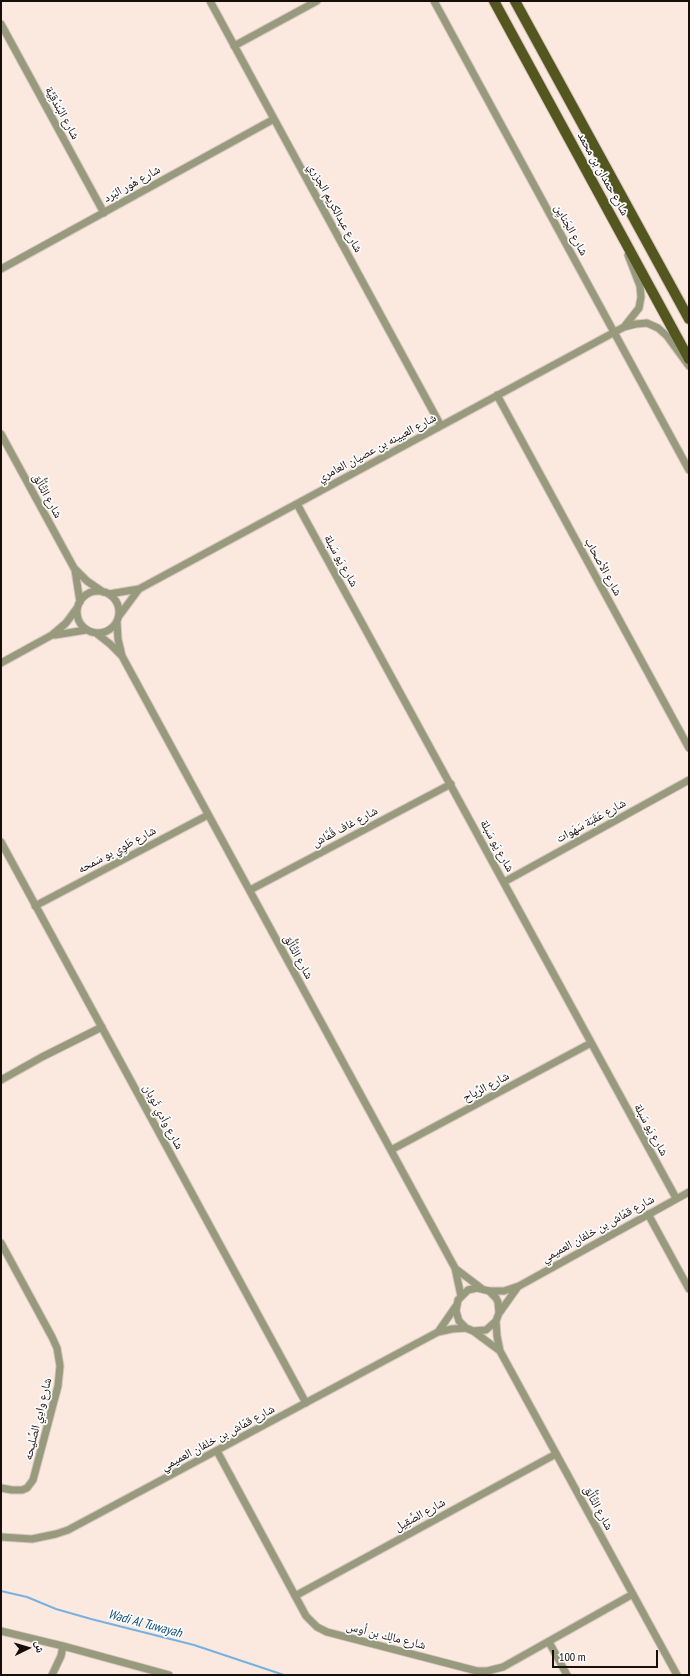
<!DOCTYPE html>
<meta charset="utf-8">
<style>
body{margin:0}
#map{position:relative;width:690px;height:1676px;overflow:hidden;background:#fbe9e0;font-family:"PT Sans Narrow","Noto Naskh Arabic",sans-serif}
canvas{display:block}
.frame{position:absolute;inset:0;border:2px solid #170e09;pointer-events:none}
.north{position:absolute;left:8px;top:1628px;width:40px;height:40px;-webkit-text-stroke:3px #fbfbfb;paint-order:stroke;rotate:85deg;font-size:11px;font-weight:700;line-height:16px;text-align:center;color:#170e09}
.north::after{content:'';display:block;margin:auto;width:14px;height:18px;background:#170e09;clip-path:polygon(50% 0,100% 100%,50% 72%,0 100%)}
.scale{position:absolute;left:552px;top:1650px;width:106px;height:18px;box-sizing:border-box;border:2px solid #170e09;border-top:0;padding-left:5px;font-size:12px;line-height:14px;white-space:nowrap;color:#170e09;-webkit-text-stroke:3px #fbfbfb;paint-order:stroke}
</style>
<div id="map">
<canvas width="690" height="1676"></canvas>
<div class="frame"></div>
<div class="north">ش</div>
<div class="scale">100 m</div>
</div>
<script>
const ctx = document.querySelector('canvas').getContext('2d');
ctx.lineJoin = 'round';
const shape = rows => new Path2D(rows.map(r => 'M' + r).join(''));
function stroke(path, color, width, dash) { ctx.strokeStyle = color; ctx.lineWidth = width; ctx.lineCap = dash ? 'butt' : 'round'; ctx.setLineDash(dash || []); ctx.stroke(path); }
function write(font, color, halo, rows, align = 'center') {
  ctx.font = font + ' "PT Sans Narrow","Noto Naskh Arabic",sans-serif'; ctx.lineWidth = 3.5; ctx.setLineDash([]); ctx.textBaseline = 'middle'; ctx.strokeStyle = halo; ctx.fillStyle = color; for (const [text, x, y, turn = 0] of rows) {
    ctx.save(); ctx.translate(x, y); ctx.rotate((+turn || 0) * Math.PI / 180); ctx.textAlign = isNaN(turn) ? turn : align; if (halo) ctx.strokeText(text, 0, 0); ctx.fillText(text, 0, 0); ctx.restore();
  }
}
stroke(shape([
 [1,1591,27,1597,56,1609,91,1619,194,1645,284,1675]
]), '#78b0e0', 2);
const minor = shape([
 [210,1,441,426],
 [434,1,689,470],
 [1,24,104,213],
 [234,46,317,1],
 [1,269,274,119],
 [624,327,639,308,641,297,640,286,628,255],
 [497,395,689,748],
 [1,434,74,568,87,581,103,592],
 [297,504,676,1198],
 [75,570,80,602],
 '77 612a21 21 0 1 1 42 0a21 21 0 1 1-42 0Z',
 [109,594,139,589,624,327,636,324,647,323,658,328,667,336,689,366],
 [119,616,139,589],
 [117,622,118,639,122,656,455,1268,461,1296],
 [96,633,110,644,121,655],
 [55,635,86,630],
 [1,663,52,635,66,623,77,608],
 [1,842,306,1403],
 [504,882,689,780],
 [250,890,451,784],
 [35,906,208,815],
 [1,1080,42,1057,102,1027],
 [391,1150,591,1043],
 [648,1214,689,1289],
 [1,1243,52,1337,57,1348,60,1366,58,1386,33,1480,27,1488,22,1490,12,1490,1,1488],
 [456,1269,481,1288],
 [489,1291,496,1298,498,1302,499,1313,496,1321,486,1330,473,1331,466,1328,459,1321,456,1311,458,1300,468,1290,477,1288,489,1291,504,1291,519,1286,689,1192],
 [500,1312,517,1288],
 [496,1321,497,1336,500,1351,677,1675],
 [473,1331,500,1351],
 [438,1332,456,1306],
 [217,1451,306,1616,317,1627,327,1632,477,1671,487,1671,503,1667,633,1594],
 [1,1537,32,1539,56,1534,68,1530,438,1332,452,1329,466,1328],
 [295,1596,556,1454],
 [1,1631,63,1646,169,1675],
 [549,1642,567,1675],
 [52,1675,61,1656,63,1646]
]);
const primary = shape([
 [494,1,689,359],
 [515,1,689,319]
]);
stroke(minor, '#d7c6be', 9);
stroke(primary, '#d7c6be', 12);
stroke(minor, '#989a7d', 7);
stroke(primary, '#53561e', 10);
write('12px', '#170e09', '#fbfbfb', [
 ["شارع البُندُقِيَّة",62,113,61],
 ["شارع حمدان بن محمد",603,174,61],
 ["شارع هُور البَرد",132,184,-29],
 ["شارع عبدالكريم الجزري",335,208,61],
 ["شارع الجَنايِن",571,230,61],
 ["شارع العيينه بن عصيان العامري",377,448,-28],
 ["شارع التَّألُّق",47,496,61],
 ["شارع يَو سَبلة",341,561,61],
 ["شارع الأصحاب",603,567,61],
 ["شارع عَقَبَة سَهَوات",591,821,-29],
 ["شارع غاف قُمَّاش",345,827,-28],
 ["شارع يَو سَبلة",497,846,61],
 ["شارع طَوِي بو سَمحه",117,850,-28],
 ["شارع التَّألُّق",298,957,61],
 ["شارع الرِّياح",486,1087,-28],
 ["شارع واَدي ثَوبان",163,1117,62],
 ["شارع يَو سَبلة",651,1130,61],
 ["شارع قمّاش بن خلفان العميمي",598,1229,-29],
 ["شارع وادِي الصِّليحه",38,1419,-76],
 ["شارع قمّاش بن خلفان العميمي",218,1438,-28],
 ["شارع التَّألُّق",598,1508,61],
 ["شارع الصَّقِيل",420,1515,-29],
 ["شارع مالِك بن أوس",386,1636,14]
]);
write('italic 13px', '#0d507c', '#fbfbfb', [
 ["Wadi Al Tuwayah",145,1624,15]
]);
</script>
